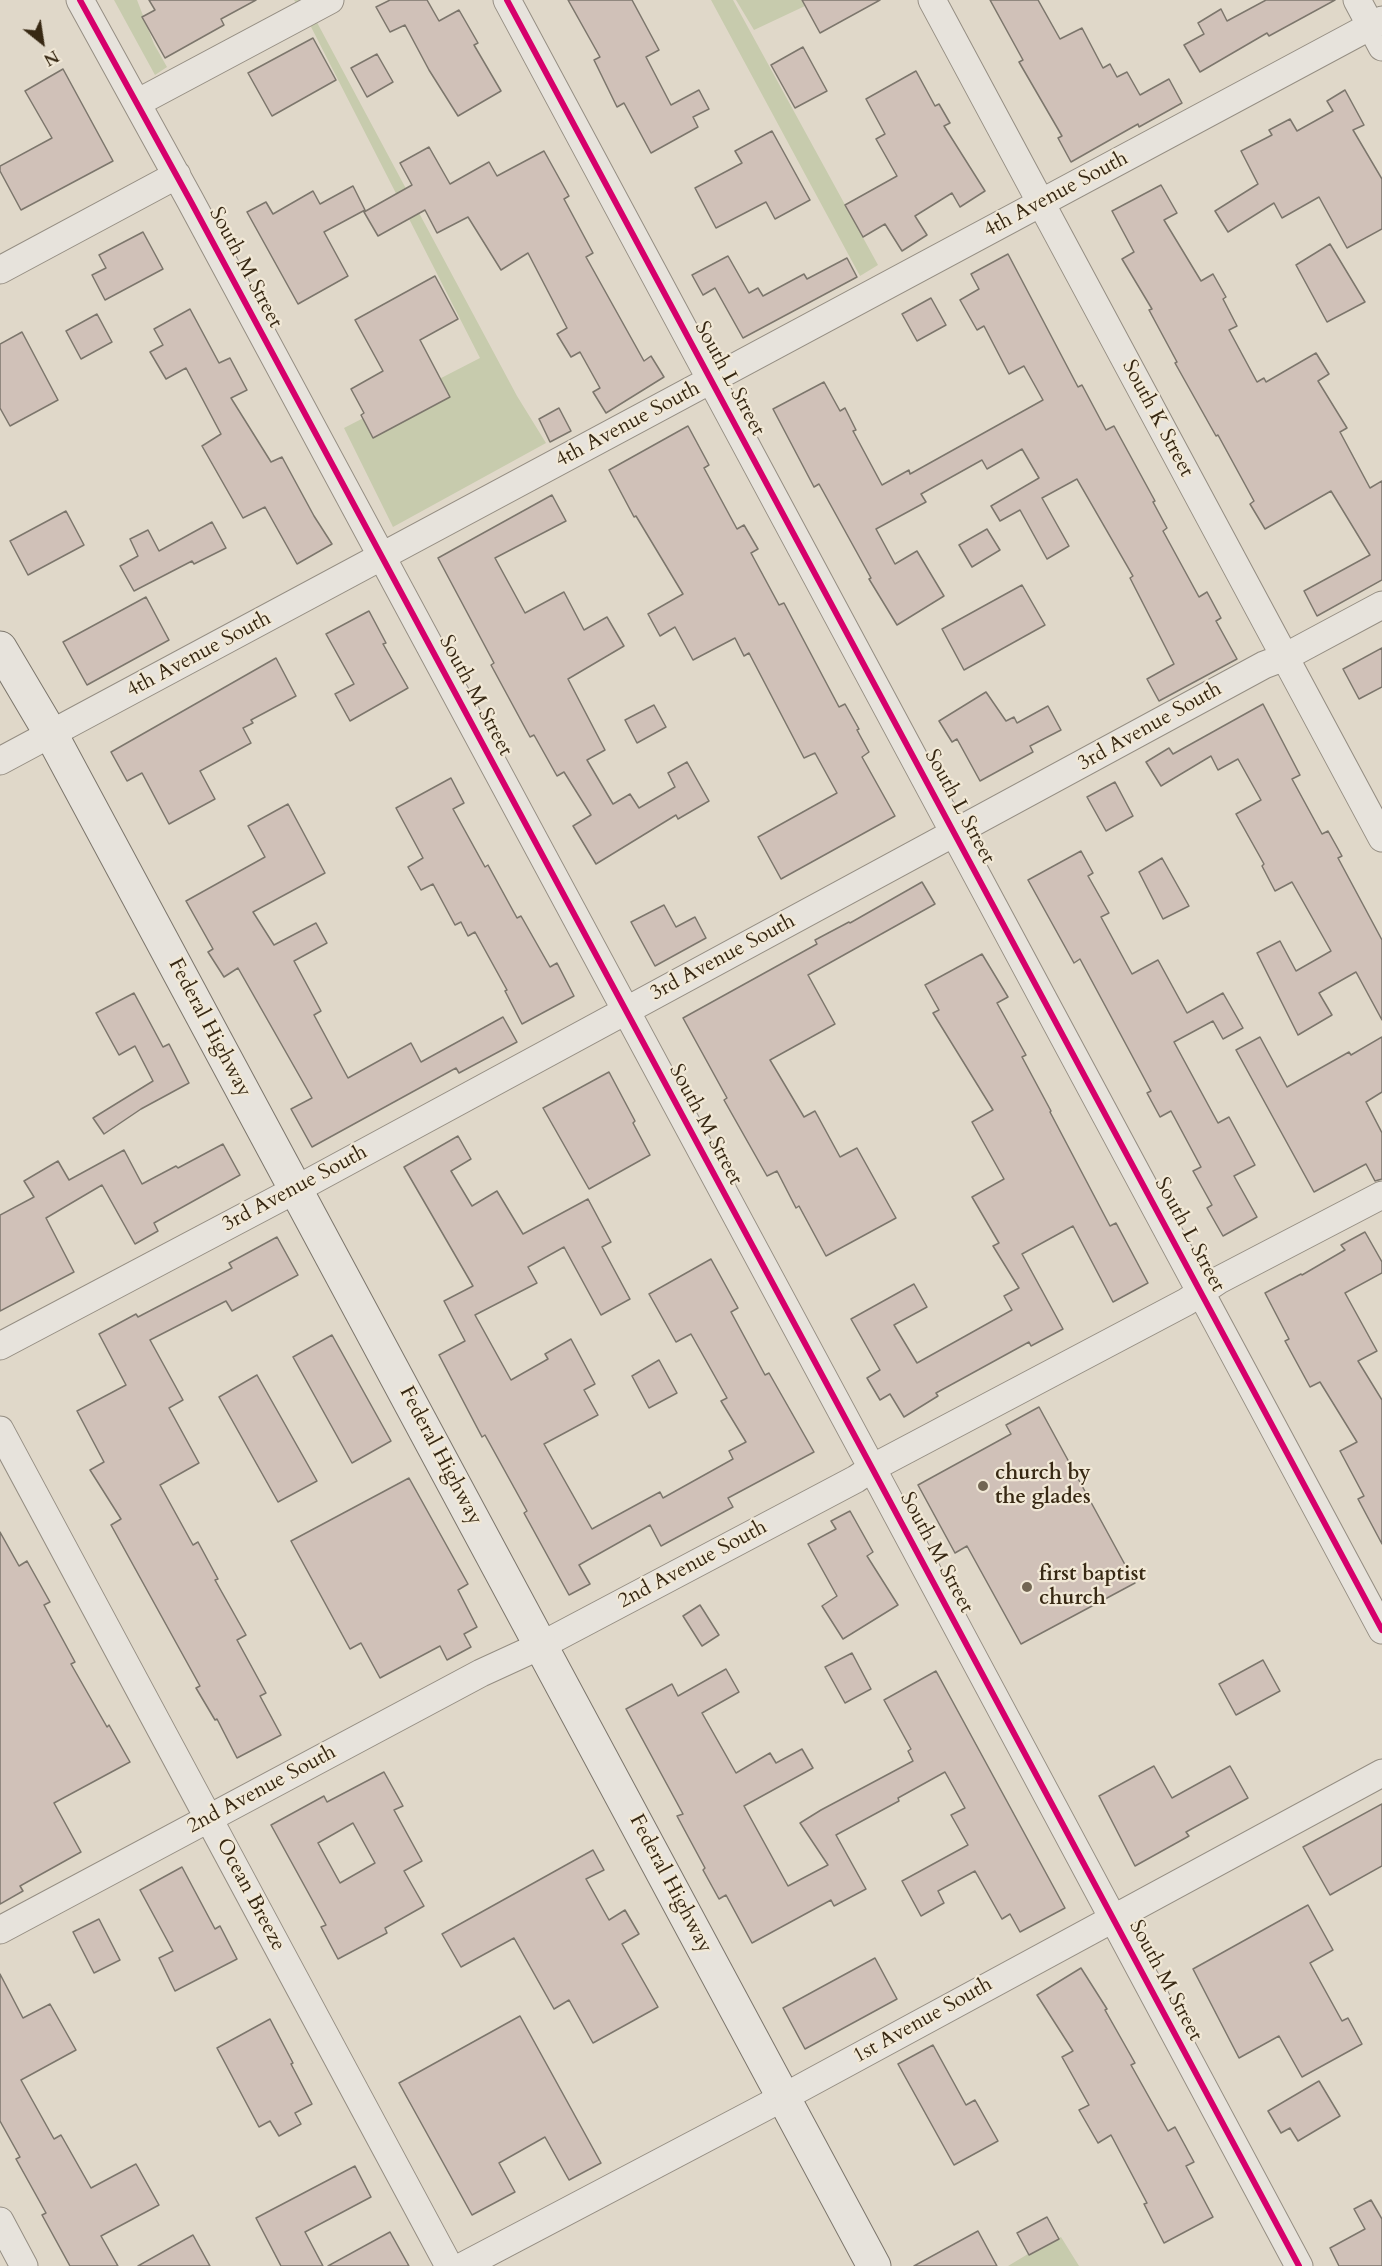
<!DOCTYPE html>
<style>
body{margin:0}
#map{position:relative;width:1382px;height:2266px;overflow:hidden;background:#e0d8c9;font-family:Cardo,serif}
canvas{display:block}
.north{position:absolute;left:12px;top:12px;width:60px;height:60px;-webkit-text-stroke:4px #f1e8d6;paint-order:stroke;rotate:150deg;font-size:16px;font-weight:700;line-height:24px;text-align:center;color:#372813}
.north::after{content:'';display:block;margin:auto;width:21px;height:27px;background:#372813;clip-path:polygon(50% 0,100% 100%,50% 72%,0 100%)}
</style>
<div id="map">
<canvas width="1382" height="2266"></canvas>
<div class="north">N</div>
</div>
<script>
const ctx = document.querySelector('canvas').getContext('2d');
ctx.lineJoin = 'round';
function fillPath(path, color) { ctx.fillStyle = color; ctx.fill(path, 'evenodd'); }
const shape = rows => new Path2D(rows.map(r => 'M' + r).join(''));
function stroke(path, color, width, dash) { ctx.strokeStyle = color; ctx.lineWidth = width; ctx.lineCap = dash ? 'butt' : 'round'; ctx.setLineDash(dash || []); ctx.stroke(path); }
function write(font, color, halo, rows, align = 'center') {
  ctx.font = font + ' Cardo,serif'; ctx.lineWidth = 4.5; ctx.setLineDash([]); ctx.textBaseline = 'middle'; ctx.strokeStyle = halo; ctx.fillStyle = color; for (const [text, x, y, turn = 0] of rows) {
    ctx.save(); ctx.translate(x, y); ctx.rotate((+turn || 0) * Math.PI / 180); ctx.textAlign = isNaN(turn) ? turn : align; if (halo) ctx.strokeText(text, 0, 0); ctx.fillText(text, 0, 0); ctx.restore();
  }
}
fillPath(shape([
 [114,0,137,0,154,44,167,67,155,75],
 [294,0,305,0,517,396,546,443,393,527,344,428,480,358,307,19],
 [711,0,733,0,878,265,860,276],
 [736,0,802,0,805,6,754,30],
 [1061,2237,1079,2266,1008,2266,1028,2254]
]), '#c7cbad');
const building = shape([
 [149,0,256,0,221,19,224,25,165,58,142,17,155,10,149,0],
 [390,0,427,0,439,21,459,10,478,43,474,45,501,91,458,116,429,70,405,25,390,32,376,7,390,0],
 [568,0,632,0,659,50,646,57,671,105,699,90,709,109,693,117,698,127,651,153,624,103,617,107,594,60,600,57,568,0],
 [802,0,880,0,820,33,802,0],
 [990,0,1038,0,1060,39,1082,28,1103,68,1110,64,1117,77,1127,72,1140,95,1169,79,1182,103,1139,127,1138,124,1071,162,1058,138,1062,136,1019,62,1023,60,990,0],
 [1266,0,1335,0,1269,36,1267,33,1200,72,1184,45,1204,34,1198,23,1221,9,1227,21,1266,0],
 [313,38,336,80,272,116,248,73,313,38],
 [803,47,827,91,795,108,771,65,803,47],
 [377,54,393,82,367,97,351,68,377,54],
 [63,69,113,161,21,210,0,171,0,166,52,138,25,91,63,69],
 [916,71,935,106,939,104,950,123,944,126,985,191,960,207,952,193,915,216,927,235,902,251,885,224,863,237,845,205,897,176,876,139,885,134,866,99,916,71],
 [1345,90,1364,125,1353,130,1382,179,1382,229,1347,248,1319,197,1282,218,1274,203,1228,232,1215,211,1258,184,1241,151,1272,135,1269,130,1290,119,1297,131,1333,111,1327,101,1345,90],
 [772,131,810,200,775,219,766,202,716,228,695,188,742,163,735,151,772,131],
 [429,147,450,184,489,162,497,176,544,151,569,196,564,199,593,253,586,257,644,361,651,356,664,377,606,413,593,392,600,388,580,352,571,357,557,334,567,328,528,253,501,270,468,217,437,233,425,210,378,236,364,212,412,185,400,163,429,147],
 [1161,185,1177,213,1164,220,1201,281,1213,274,1226,297,1223,299,1237,326,1229,330,1257,382,1264,378,1266,382,1316,353,1329,374,1318,381,1347,428,1340,432,1370,488,1382,481,1382,580,1317,616,1304,591,1370,555,1331,491,1265,529,1250,504,1254,501,1218,435,1216,436,1175,363,1177,362,1149,310,1152,309,1122,259,1134,252,1112,211,1161,185],
 [353,186,365,210,324,232,348,276,298,304,247,212,266,202,273,214,313,191,320,204,353,186],
 [143,232,163,269,105,300,92,275,106,268,99,255,143,232],
 [1330,244,1365,302,1327,322,1296,265,1330,244],
 [1008,254,1078,387,1082,385,1106,430,1114,426,1155,501,1153,502,1167,528,1163,531,1199,597,1207,592,1221,618,1216,621,1237,659,1159,701,1147,679,1174,664,1130,578,1133,576,1077,479,1042,498,1069,546,1047,559,1020,510,1000,521,991,506,1039,478,1022,449,987,469,982,460,921,494,926,502,876,529,895,564,917,551,944,596,897,625,869,579,871,578,819,484,814,487,773,409,824,382,840,411,845,408,856,430,853,431,882,485,909,470,910,474,1043,400,1024,366,1009,374,984,326,977,330,960,300,979,289,971,274,1008,254],
 [728,256,749,293,758,288,763,296,804,274,807,279,847,258,857,277,743,338,715,288,703,295,692,275,728,256],
 [435,276,458,319,420,340,450,397,373,438,361,415,364,413,351,389,383,371,355,320,435,276],
 [931,298,946,325,917,341,902,314,931,298],
 [190,309,219,363,230,358,247,390,231,398,271,462,282,457,314,516,332,544,297,564,265,507,243,518,202,446,221,434,186,368,166,379,150,352,163,345,154,329,190,309],
 [97,314,112,342,81,359,66,331,97,314],
 [22,332,58,400,10,426,0,408,0,344,22,332],
 [559,408,571,431,550,442,539,419,559,408],
 [688,426,709,465,704,468,737,529,744,525,758,549,751,553,779,605,784,603,839,707,845,704,859,729,857,730,869,752,862,757,895,816,781,879,758,837,837,793,815,753,804,758,749,653,744,656,735,638,693,660,675,627,660,636,648,614,683,594,636,516,634,517,609,470,688,426],
 [552,495,566,521,495,558,525,613,564,592,584,630,607,617,624,646,568,679,605,750,587,760,613,804,630,794,639,808,675,787,668,773,687,762,709,801,678,819,676,815,596,864,573,826,591,815,564,772,557,776,534,735,530,737,491,665,494,663,438,558,552,495],
 [66,511,84,545,28,575,10,541,66,511],
 [212,522,226,548,194,564,192,561,134,591,120,566,138,556,130,539,148,530,159,551,212,522],
 [987,529,1000,550,972,567,959,545,987,529],
 [1022,585,1045,625,964,670,942,629,1022,585],
 [146,597,169,640,87,685,63,642,146,597],
 [369,611,386,643,383,644,408,688,350,721,335,694,354,684,326,634,369,611],
 [1382,648,1382,687,1359,699,1343,669,1382,648],
 [276,658,296,696,251,720,253,723,243,728,251,743,200,771,215,799,169,824,142,773,127,781,111,752,276,658],
 [986,692,1006,721,1014,717,1017,723,1048,706,1061,730,1030,746,1033,752,980,781,957,739,952,742,939,721,986,692],
 [1263,704,1300,775,1292,779,1322,834,1328,831,1342,856,1338,858,1382,940,1382,1020,1356,972,1319,993,1332,1015,1298,1035,1257,953,1280,941,1296,971,1331,951,1292,882,1275,891,1262,866,1264,864,1236,814,1261,800,1238,759,1218,770,1211,756,1161,786,1146,762,1169,748,1173,754,1263,704],
 [654,705,666,727,637,743,625,720,654,705],
 [451,778,464,803,453,809,485,867,488,865,517,918,521,916,550,967,557,963,574,996,522,1024,505,991,507,990,475,932,468,936,461,922,455,925,433,884,421,890,408,867,423,858,396,808,451,778],
 [1115,782,1133,816,1106,831,1087,797,1115,782],
 [288,804,325,873,253,912,274,945,316,923,327,943,294,961,321,1011,314,1015,348,1078,411,1043,421,1062,503,1017,517,1042,459,1073,456,1068,312,1147,291,1109,312,1098,238,968,224,977,208,952,213,949,186,901,265,857,248,826,288,804],
 [1081,851,1093,873,1088,876,1109,913,1101,917,1132,974,1158,960,1187,1013,1223,993,1243,1028,1223,1039,1213,1021,1174,1042,1218,1123,1229,1117,1255,1165,1234,1176,1257,1217,1223,1236,1207,1208,1212,1205,1193,1171,1201,1167,1171,1111,1160,1117,1147,1093,1151,1091,1080,959,1074,963,1028,880,1081,851],
 [1162,858,1189,906,1163,919,1139,872,1162,858],
 [922,882,935,904,808,975,835,1024,770,1060,804,1117,815,1111,840,1157,857,1148,896,1218,826,1256,799,1206,796,1208,777,1171,767,1176,724,1100,727,1098,683,1018,817,944,815,940,849,922,850,923,922,882],
 [664,905,676,927,695,917,706,938,655,966,631,922,664,905],
 [982,954,1008,997,997,1003,1026,1055,1022,1057,1051,1111,1050,1112,1110,1226,1116,1223,1148,1283,1113,1302,1073,1226,1022,1254,1063,1329,1031,1346,1029,1342,936,1393,938,1396,904,1417,890,1394,880,1400,867,1378,880,1370,851,1319,914,1284,927,1307,894,1325,917,1363,1012,1310,1004,1296,1019,1288,993,1246,999,1243,972,1197,1004,1179,972,1122,993,1110,933,1013,939,1010,925,985,982,954],
 [134,993,163,1047,169,1044,189,1083,141,1109,104,1134,93,1118,153,1081,135,1046,119,1055,96,1013,134,993],
 [1260,1037,1287,1087,1349,1052,1351,1055,1382,1037,1382,1092,1366,1102,1382,1133,1382,1179,1375,1181,1366,1164,1314,1192,1236,1050,1260,1037],
 [609,1072,635,1121,633,1123,650,1155,589,1189,543,1108,609,1072],
 [458,1136,471,1159,451,1171,472,1206,497,1191,523,1234,588,1199,611,1242,602,1247,630,1299,601,1315,564,1247,528,1267,537,1283,475,1315,511,1380,548,1359,545,1354,571,1339,595,1384,584,1390,598,1415,544,1444,592,1529,660,1492,663,1498,733,1459,729,1451,746,1442,721,1401,727,1398,691,1334,676,1342,649,1294,711,1259,738,1308,731,1312,765,1375,769,1373,814,1452,728,1498,733,1507,661,1546,650,1525,579,1565,590,1584,569,1595,524,1513,527,1511,485,1435,482,1437,439,1355,465,1341,444,1301,473,1286,404,1167,458,1136],
 [223,1144,240,1175,154,1223,158,1231,135,1244,102,1185,46,1218,74,1272,0,1311,0,1215,34,1197,24,1181,58,1161,69,1180,124,1150,142,1184,176,1166,178,1168,223,1144],
 [1365,1232,1382,1262,1382,1273,1345,1293,1377,1351,1358,1361,1382,1400,1382,1544,1358,1499,1364,1496,1340,1451,1357,1442,1320,1382,1310,1387,1285,1341,1289,1339,1265,1293,1301,1274,1302,1275,1345,1250,1341,1245,1365,1232],
 [277,1237,298,1275,232,1311,226,1301,150,1340,183,1400,169,1408,199,1463,160,1485,193,1545,198,1542,218,1579,215,1580,246,1635,237,1640,266,1693,260,1696,281,1735,237,1758,217,1719,215,1720,196,1688,200,1686,111,1525,121,1519,90,1470,104,1462,77,1411,126,1385,99,1334,136,1314,138,1317,232,1268,229,1263,277,1237],
 [332,1335,391,1441,352,1463,293,1357,332,1335],
 [659,1360,677,1393,649,1408,632,1376,659,1360],
 [257,1375,317,1481,278,1502,219,1397,257,1375],
 [1039,1407,1135,1583,1021,1644,967,1546,955,1553,918,1485,1011,1434,1006,1425,1039,1407],
 [409,1478,468,1584,458,1590,477,1627,464,1634,471,1647,447,1660,440,1646,380,1678,361,1643,350,1649,291,1541,409,1478],
 [850,1511,873,1552,867,1556,898,1605,843,1639,822,1606,837,1596,808,1544,836,1529,831,1521,850,1511],
 [0,1532,19,1566,27,1561,50,1602,44,1605,75,1662,71,1664,107,1727,109,1725,130,1762,54,1803,81,1852,20,1886,23,1891,0,1904,0,1532],
 [700,1605,719,1635,702,1646,683,1616,700,1605],
 [852,1653,871,1689,845,1703,825,1667,852,1653],
 [1263,1660,1280,1691,1236,1715,1219,1684,1263,1660],
 [726,1669,739,1692,702,1713,736,1773,770,1753,776,1763,802,1749,813,1768,744,1806,788,1886,828,1865,800,1823,821,1810,913,1761,908,1751,911,1749,884,1700,936,1671,1065,1908,1020,1932,1010,1914,1002,1919,975,1871,938,1891,944,1903,921,1916,902,1881,968,1845,951,1815,965,1808,945,1772,898,1798,899,1801,836,1835,866,1889,834,1906,831,1900,752,1943,726,1895,719,1899,703,1870,705,1868,677,1816,683,1814,626,1709,672,1684,678,1696,726,1669],
 [1154,1766,1172,1798,1230,1766,1248,1798,1186,1832,1189,1836,1135,1866,1099,1796,1154,1766],
 [384,1772,403,1806,394,1810,422,1861,404,1871,424,1906,385,1928,387,1933,338,1959,321,1927,326,1925,271,1825,324,1796,327,1802,384,1772],
 [353,1823,375,1863,340,1883,318,1843,353,1823],
 [1382,1804,1382,1866,1330,1895,1303,1847,1382,1804],
 [593,1850,604,1870,586,1879,609,1920,625,1910,639,1934,622,1944,658,2007,593,2043,569,2000,554,2009,514,1938,461,1967,442,1934,593,1850],
 [182,1867,215,1929,220,1926,237,1959,175,1991,159,1958,173,1951,140,1890,182,1867],
 [1308,1905,1333,1950,1310,1963,1342,2021,1348,2018,1362,2044,1302,2077,1279,2036,1239,2058,1193,1969,1308,1905],
 [99,1919,120,1960,94,1973,73,1932,99,1919],
 [875,1958,897,1999,805,2049,783,2008,875,1958],
 [1081,1968,1107,2009,1105,2010,1135,2063,1131,2065,1168,2131,1175,2127,1194,2162,1186,2166,1213,2217,1164,2243,1144,2204,1147,2203,1111,2135,1098,2143,1079,2110,1089,2105,1062,2057,1073,2051,1037,1995,1081,1968],
 [0,1974,23,2018,50,2004,76,2050,21,2080,54,2139,61,2135,91,2188,136,2164,159,2205,101,2236,118,2266,70,2266,42,2215,46,2213,16,2159,20,2157,0,2121,0,1974],
 [520,2016,601,2163,569,2180,545,2137,499,2163,515,2192,472,2215,399,2083,520,2016],
 [270,2019,293,2063,291,2064,312,2104,295,2113,301,2124,279,2136,270,2121,259,2127,217,2048,270,2019],
 [933,2045,966,2105,975,2100,998,2141,954,2165,898,2064,933,2045],
 [1319,2081,1340,2116,1298,2141,1290,2128,1281,2133,1268,2111,1319,2081],
 [355,2166,371,2197,305,2232,323,2266,281,2266,256,2218,355,2166],
 [1371,2200,1382,2219,1382,2266,1339,2266,1330,2248,1365,2229,1354,2209,1371,2200],
 [1047,2217,1059,2239,1029,2255,1017,2233,1047,2217],
 [978,2231,997,2266,914,2266,978,2231],
 [390,2232,409,2266,328,2266,390,2232],
 [193,2235,210,2266,138,2266,193,2235]
]);
fillPath(building, '#d0c1b8');
stroke(building, '#7c766c', 1.5);
const street = shape([
 [80,0,190,200,872,1468,1299,2266],
 [507,0,1382,1630],
 [932,0,1382,838],
 [1357,0,1382,47],
 [137,103,330,0],
 [0,270,177,175],
 [0,761,1382,20],
 [0,1346,295,1190,1264,665,1285,657,1382,605],
 [0,1430,449,2266],
 [0,1930,481,1673,542,1645,856,1479,872,1468,1186,1302,1219,1280,1382,1195],
 [0,2221,24,2266],
 [463,2266,784,2097,1382,1773]
]);
const secondary = shape([
 [0,648,51,734,874,2266]
]);
stroke(street, '#958e83', 29);
stroke(secondary, '#7c766c', 35);
stroke(street, '#e7e3dc', 27);
stroke(secondary, '#e7e3dc', 33);
stroke(shape([
 [80,0,190,200,872,1468,1299,2266],
 [507,0,1382,1630]
]), '#d6006c', 6);
for (const [x, y, r, color] of [
 [983,1486,6,"#726653"],
 [1027,1587,6,"#726653"]
]) { const dot = new Path2D(); dot.arc(x, y, r, 0, 2 * Math.PI); ctx.fillStyle = color; ctx.fill(dot); stroke(dot, '#f1e8d6', 2); }
write('21px', '#372813', '#f1e8d6', [
 ["4th Avenue South",1056,195,-28],
 ["South M Street",245,268,62],
 ["South L Street",729,379,62],
 ["South K Street",1157,419,62],
 ["4th Avenue South",628,425,-28],
 ["4th Avenue South",199,655,-28],
 ["South M Street",475,696,62],
 ["3rd Avenue South",1150,727,-29],
 ["South L Street",959,807,62],
 ["3rd Avenue South",723,958,-28],
 ["Federal Highway",209,1028,62],
 ["South M Street",705,1125,62],
 ["3rd Avenue South",295,1189,-28],
 ["South L Street",1189,1235,62],
 ["Federal Highway",440,1456,62],
 ["South M Street",936,1553,62],
 ["2nd Avenue South",693,1565,-28],
 ["2nd Avenue South",262,1790,-28],
 ["Federal Highway",670,1884,62],
 ["Ocean Breeze",250,1895,62],
 ["South M Street",1165,1981,62],
 ["1st Avenue South",923,2021,-29]
]);
write('bold 21px', '#372813', '#f1e8d6', [
 ["church by",995,1474],
 ["the glades",995,1498],
 ["first baptist",1039,1575],
 ["church",1039,1599]
], 'left');
</script>
